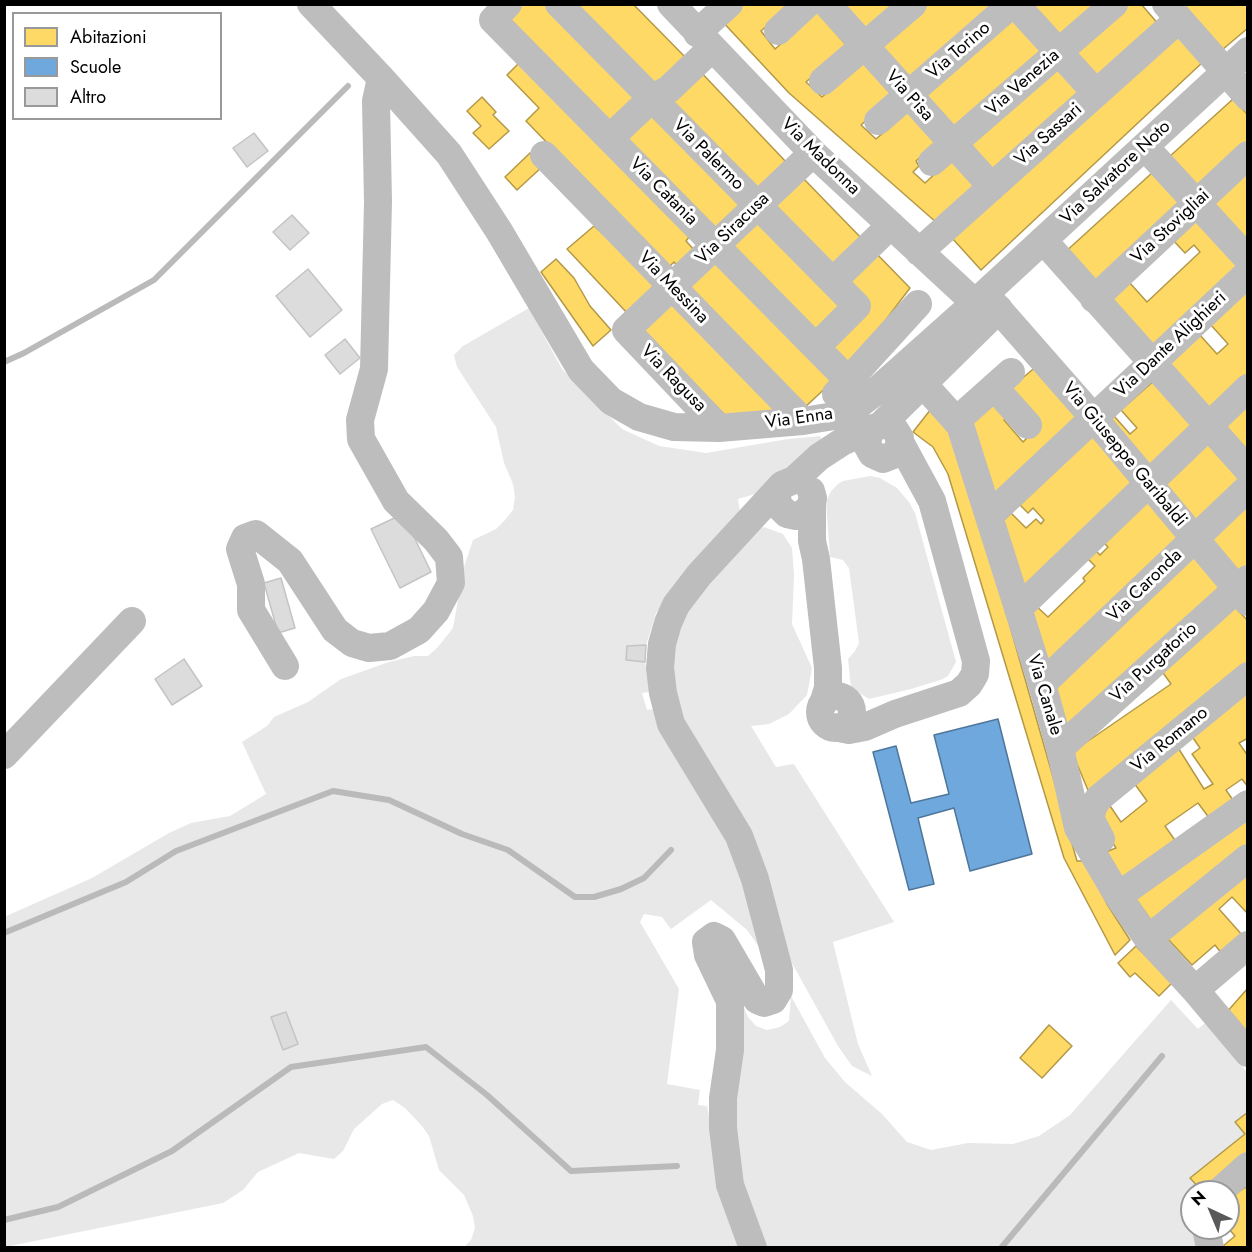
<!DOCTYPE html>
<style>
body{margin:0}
#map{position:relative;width:1252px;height:1252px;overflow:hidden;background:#fff;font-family:Jost,sans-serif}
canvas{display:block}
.frame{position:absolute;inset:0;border:6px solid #000;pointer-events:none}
.legend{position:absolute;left:12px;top:12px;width:210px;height:108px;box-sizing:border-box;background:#fff;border:2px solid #999;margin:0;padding:8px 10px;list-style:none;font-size:18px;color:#000}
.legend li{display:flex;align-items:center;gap:12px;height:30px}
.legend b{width:30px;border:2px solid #999}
.north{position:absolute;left:1180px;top:1180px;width:60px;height:60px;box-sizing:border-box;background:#fff;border:2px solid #999;border-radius:50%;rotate:316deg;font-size:16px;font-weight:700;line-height:24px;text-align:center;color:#000}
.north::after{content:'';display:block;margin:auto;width:21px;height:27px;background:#595959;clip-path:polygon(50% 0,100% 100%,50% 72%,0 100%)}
</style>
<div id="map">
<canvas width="1252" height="1252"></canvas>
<div class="frame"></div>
<ul class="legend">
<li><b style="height:16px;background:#ffd966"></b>Abitazioni</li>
<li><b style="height:16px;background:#6fa8dc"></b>Scuole</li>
<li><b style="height:16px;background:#dcdcdc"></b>Altro</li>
</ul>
<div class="north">N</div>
</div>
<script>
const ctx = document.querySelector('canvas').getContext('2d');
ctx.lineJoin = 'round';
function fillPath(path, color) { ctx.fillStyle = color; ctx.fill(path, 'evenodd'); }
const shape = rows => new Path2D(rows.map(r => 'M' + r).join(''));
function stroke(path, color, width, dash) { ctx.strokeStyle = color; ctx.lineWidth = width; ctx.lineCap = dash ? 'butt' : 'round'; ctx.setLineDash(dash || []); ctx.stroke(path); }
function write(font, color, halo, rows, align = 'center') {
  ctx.font = font + ' Jost,sans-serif'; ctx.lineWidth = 6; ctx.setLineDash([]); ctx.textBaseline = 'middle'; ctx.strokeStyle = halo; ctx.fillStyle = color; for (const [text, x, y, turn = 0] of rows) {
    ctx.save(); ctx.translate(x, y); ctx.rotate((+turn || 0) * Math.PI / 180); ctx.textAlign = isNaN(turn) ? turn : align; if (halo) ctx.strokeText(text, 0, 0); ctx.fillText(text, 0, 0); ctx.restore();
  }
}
fillPath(shape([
 [529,308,562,369,622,429,659,446,706,453,788,439,820,436,823,443,772,489,738,499,741,519,656,613,646,645,627,646,626,660,645,662,650,692,642,693,647,710,656,709,742,864,766,957,747,930,711,900,671,929,662,917,644,914,640,922,679,989,667,1084,700,1090,698,1105,707,1106,724,1195,744,1247,464,1247,471,1240,475,1228,473,1216,464,1195,439,1170,429,1136,422,1126,405,1108,393,1100,382,1104,354,1129,343,1151,334,1159,299,1153,258,1172,243,1190,223,1203,5,1247,4,917,92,878,169,833,191,823,230,816,266,794,242,742,267,726,274,717,308,702,341,679,389,662,414,656,428,656,437,648,453,628,464,567,473,540,496,529,505,520,513,510,515,497,513,484,504,463,496,427,457,367,454,355,463,346],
 [870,476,880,478,897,488,909,502,915,513,956,662,948,676,943,679,911,689,869,699,851,688,848,659,855,651,859,643,849,568,843,560,830,557,826,502,831,491,838,484,843,481],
 [764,527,783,534,792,548,794,575,792,624,812,668,807,695,789,714,769,724,751,726,776,767,794,764,894,922,833,942,858,1044,872,1076,852,1066,838,1046,788,956,675,707,672,635,680,613,753,532],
 [791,996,825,1058,845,1082,882,1114,907,1142,931,1150,968,1143,1013,1144,1039,1136,1070,1115,1171,1000,1198,1029,1206,1022,1247,1072,1247,1112,1235,1122,1245,1134,1190,1178,1202,1191,1192,1192,1192,1228,1194,1228,1196,1247,763,1247,737,1164,735,1103,741,1000,748,1017,756,1026,767,1030,780,1027,789,1021]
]), '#e8e8e8');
const homes = shape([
 [518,4,549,4,641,96,611,125,506,16,518,4],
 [574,4,633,4,690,62,653,86,574,4],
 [737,4,791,4,761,31,775,49,817,12,847,46,806,82,822,97,864,61,894,95,861,125,876,139,908,111,936,143,916,161,919,166,913,172,925,183,951,159,979,186,937,223,789,93,720,19,737,4],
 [839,4,894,4,863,32,839,4],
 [928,4,998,4,908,83,878,48,928,4],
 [1031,4,1095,4,1058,36,1031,4],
 [1127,4,1141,4,1160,26,1097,82,1072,53,1127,4],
 [1183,4,1248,4,1248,28,1222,50,1183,4],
 [1014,16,1043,49,952,128,924,95,1014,16],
 [1179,34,1204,61,981,270,952,238,1179,34],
 [521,61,690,236,686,241,696,252,679,268,674,262,668,268,526,121,539,108,507,75,521,61],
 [1057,66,1081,95,989,176,965,147,1057,66],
 [696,67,788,164,758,194,667,100,696,67],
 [482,97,496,112,493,115,509,131,489,149,473,133,481,126,467,111,482,97],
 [1233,99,1248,115,1248,144,1198,189,1169,157,1233,99],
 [652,110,744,204,714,233,622,139,652,110],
 [530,153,543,166,517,190,505,177,530,153],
 [1153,172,1183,204,1093,286,1063,254,1153,172],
 [1248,172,1248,243,1212,205,1248,172],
 [801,176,866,243,835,273,771,207,801,176],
 [1197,217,1241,265,1149,349,1106,302,1129,282,1147,302,1200,252,1194,245,1185,253,1172,239,1197,217],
 [757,218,845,305,817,336,728,247,757,218],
 [594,226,660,286,629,315,567,249,594,226],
 [873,250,910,288,850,367,828,349,867,306,842,280,873,250],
 [556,259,574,278,590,306,611,330,593,346,541,272,556,259],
 [716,259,834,380,802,410,685,290,716,259],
 [1248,289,1248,373,1207,411,1165,366,1199,334,1217,354,1228,344,1210,324,1248,289],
 [670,300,780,410,725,415,641,330,670,300],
 [1038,365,1078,416,993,495,970,423,998,399,1012,412,1004,420,1023,442,1039,426,1007,391,1038,365],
 [1156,379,1197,425,1150,468,1109,422,1114,416,1130,434,1137,428,1121,410,1156,379],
 [1248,400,1248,460,1219,426,1248,400],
 [931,409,956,437,1077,861,1085,861,1107,904,1130,940,1115,955,1064,858,948,474,933,447,913,432,931,409],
 [1095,432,1134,483,1022,595,1001,523,1011,513,1026,528,1036,519,1041,524,1044,520,1033,508,1028,513,1020,505,1095,432],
 [1206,439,1244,477,1195,522,1160,485,1206,439],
 [1147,497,1183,538,1045,668,1028,609,1034,604,1048,617,1085,581,1083,578,1095,566,1084,555,1092,547,1100,555,1108,547,1101,540,1147,497],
 [1248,498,1248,570,1239,577,1203,537,1248,498],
 [1193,553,1222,587,1065,731,1051,689,1193,553],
 [1234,606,1248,621,1248,667,1090,795,1072,752,1171,684,1161,670,1234,606],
 [1248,688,1248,738,1239,743,1248,756,1248,787,1242,779,1226,790,1237,806,1213,823,1198,803,1165,826,1179,846,1124,885,1103,853,1116,848,1095,815,1108,803,1121,822,1147,801,1134,783,1177,746,1204,789,1213,784,1192,754,1200,748,1191,735,1248,688],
 [1248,810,1248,851,1153,923,1133,895,1248,810],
 [1248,867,1248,914,1232,897,1219,909,1243,936,1222,954,1215,945,1192,965,1166,937,1248,867],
 [1136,946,1172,983,1159,996,1135,973,1130,977,1118,963,1136,946],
 [1248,988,1248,1039,1226,1013,1248,988],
 [1049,1025,1072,1046,1042,1078,1020,1058,1049,1025],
 [1248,1112,1248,1152,1202,1191,1190,1178,1245,1134,1235,1122,1248,1112],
 [1248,1186,1248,1248,1224,1248,1223,1246,1235,1236,1228,1228,1228,1197,1248,1186]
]);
fillPath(homes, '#ffd966');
stroke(homes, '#b29847', 1.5);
const schools = shape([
 [998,719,1032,854,970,871,954,808,918,818,934,884,909,890,873,752,896,746,911,803,949,794,934,735,998,719]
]);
fillPath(schools, '#6fa8dc');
stroke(schools, '#4e769a', 1.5);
stroke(shape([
 [4,362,24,353,154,280,348,86],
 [4,933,126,882,176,851,333,791,389,800,462,834,508,850,575,897,594,897,621,889,644,878,671,850],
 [4,1220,58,1207,172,1151,291,1067,426,1047,487,1095,571,1171,677,1166],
 [1001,1248,1162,1056]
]), '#bababa', 6);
const building = shape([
 [254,133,268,151,247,167,233,148,254,133],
 [292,215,309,233,290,250,273,232,292,215],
 [308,269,342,310,310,337,276,296,308,269],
 [345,339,360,358,340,374,325,355,345,339],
 [403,514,431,572,400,588,371,529,403,514],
 [281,578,295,628,278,633,264,583,281,578],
 [646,645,645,662,626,660,627,646,646,645],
 [184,659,202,686,172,705,155,679,184,659],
 [286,1012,298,1044,283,1050,271,1017,286,1012]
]);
fillPath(building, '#dcdcdc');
stroke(building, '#c4c4c4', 1.5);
stroke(shape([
 [311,4,381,78,449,154,499,231,581,370,611,401,639,417,674,427,719,428,803,421,834,416,857,406,874,393,975,303,1248,51],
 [508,4,493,20,848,380],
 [559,4,857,306,816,347],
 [671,4,813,153,975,303],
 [827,4,992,187],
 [1015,4,1096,93],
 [1166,4,1248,97],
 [778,31,807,4],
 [697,33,729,4],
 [823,81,913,4],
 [878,121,1012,4],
 [610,138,652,98,669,89,712,48],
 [1145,147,1248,259],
 [544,155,803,421],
 [932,162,1114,4],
 [1043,240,1248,470],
 [919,252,1179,19],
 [833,281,891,225],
 [986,295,1093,417,1248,602],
 [1094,299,1248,155],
 [923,384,960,425,1042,684,1060,748,1078,828,1118,896,1148,939,1195,990,1248,1053],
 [994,387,1028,425],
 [836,394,918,304],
 [956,421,1011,372],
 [719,428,626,330,813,153],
 [873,428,869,434,867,445,872,454,883,459,893,455,898,450,900,438,895,430],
 [779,488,777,497,778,505,787,514,796,516,804,513,810,507,813,498,811,491],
 [812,503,812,541,816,559,828,668,828,688,823,704],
 [989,516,1248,273],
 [1018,609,1248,388],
 [285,666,251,610,251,584,240,549,245,538,256,534,290,561,335,630,352,643,369,648,390,646,419,630,436,611,451,583,449,557,436,540,396,501,361,439,360,420,374,369,378,202,376,101,381,78],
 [1042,684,1248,488],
 '820 712a16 16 0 1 1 32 0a16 16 0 1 1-32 0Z',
 [834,727,849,730,865,727,895,714,959,693,969,684,975,674,976,661,932,501,900,442],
 [1060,748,1248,579],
 [4,755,132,621],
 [1101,839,1090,818,1094,805,1099,798,1248,676],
 [1118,896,1248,804],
 [1148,939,1248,858],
 [1195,990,1248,945],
 [1219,1192,1248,1166],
 [1206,1228,1210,1248],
 [753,1248,730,1185,723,1128,723,1098,730,1050,730,1001,708,955,706,942,714,936,722,940,757,1000,764,1003,773,1000,779,990,779,970,755,879,739,836,671,724,663,693,660,668,662,644,668,623,676,605,699,575,782,485,794,480,819,457,842,442,881,425,999,309]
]), '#bdbdbd', 28);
write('18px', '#000', '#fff', [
 ["Via Torino",959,51,-41],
 ["Via Venezia",1023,83,-41],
 ["Via Pisa",909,96,48],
 ["Via Sassari",1049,135,-42],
 ["Via Palermo",708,155,45],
 ["Via Madonna",820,157,44],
 ["Via Salvatore Noto",1116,173,-43],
 ["Via Catania",663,192,45],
 ["Via Stovigliai",1171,227,-43],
 ["Via Siracusa",733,229,-44],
 ["Via Messina",673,288,46],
 ["Via Dante Alighieri",1171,345,-43],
 ["Via Ragusa",673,379,46],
 ["Via Enna",799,419,-8],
 ["Via Giuseppe Garibaldi",1124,455,50],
 ["Via Caronda",1145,586,-44],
 ["Via Purgatorio",1154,663,-42],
 ["Via Canale",1044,695,73],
 ["Via Romano",1170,740,-39]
]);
</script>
